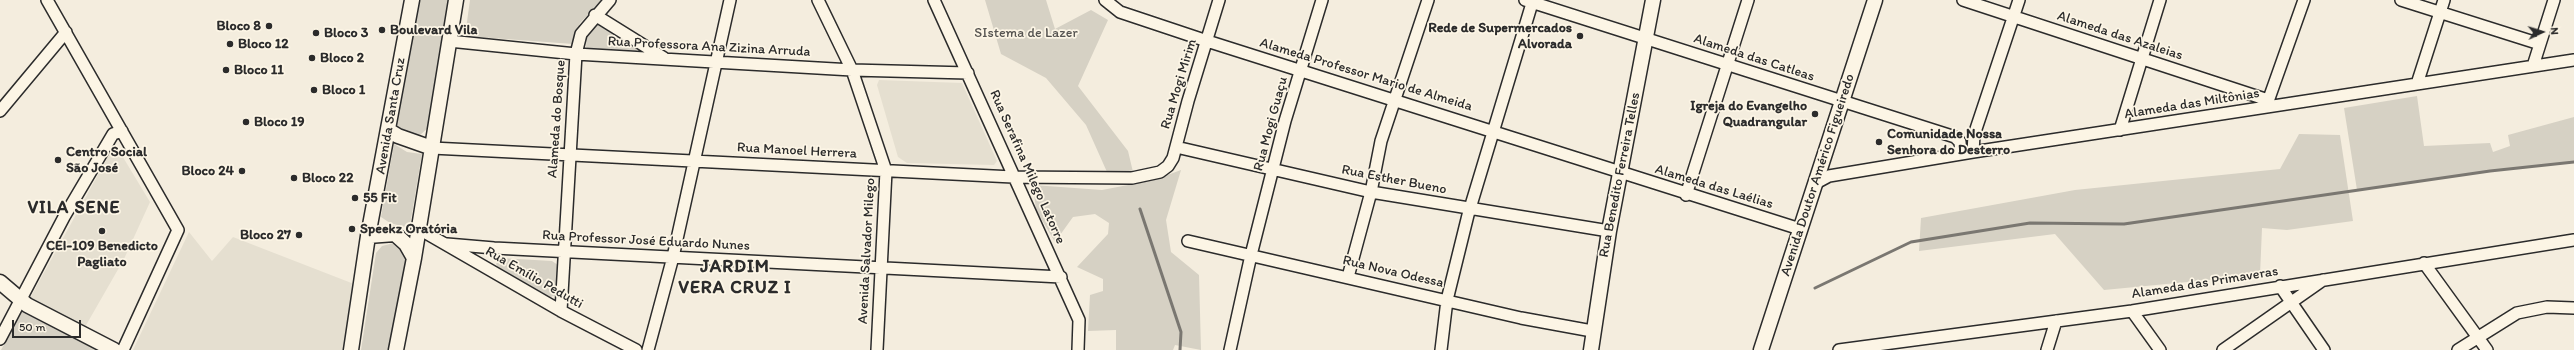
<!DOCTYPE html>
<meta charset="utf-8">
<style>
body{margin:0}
#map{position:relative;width:2574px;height:350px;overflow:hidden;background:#f4edde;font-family:Itim,sans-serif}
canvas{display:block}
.north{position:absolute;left:2522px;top:12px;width:40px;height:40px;-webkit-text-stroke:3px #fcf5e5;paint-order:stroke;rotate:86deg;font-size:11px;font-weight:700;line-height:16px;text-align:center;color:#2b2b2b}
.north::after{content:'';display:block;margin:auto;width:14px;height:18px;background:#2b2b2b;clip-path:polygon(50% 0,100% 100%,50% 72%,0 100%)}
.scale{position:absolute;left:12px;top:320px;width:69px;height:18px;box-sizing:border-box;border:2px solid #2b2b2b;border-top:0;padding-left:5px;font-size:12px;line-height:14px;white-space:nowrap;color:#2b2b2b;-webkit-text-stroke:3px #fcf5e5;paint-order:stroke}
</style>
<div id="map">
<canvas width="2574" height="350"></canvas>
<div class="north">N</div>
<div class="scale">50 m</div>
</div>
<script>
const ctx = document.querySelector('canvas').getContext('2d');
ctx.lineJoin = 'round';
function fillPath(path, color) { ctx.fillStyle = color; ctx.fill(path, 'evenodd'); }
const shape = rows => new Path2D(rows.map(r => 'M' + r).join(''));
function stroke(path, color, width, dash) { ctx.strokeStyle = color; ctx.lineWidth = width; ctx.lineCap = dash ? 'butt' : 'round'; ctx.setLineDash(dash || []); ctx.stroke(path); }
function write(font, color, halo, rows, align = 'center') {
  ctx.font = font + ' Itim,sans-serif'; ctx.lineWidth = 3.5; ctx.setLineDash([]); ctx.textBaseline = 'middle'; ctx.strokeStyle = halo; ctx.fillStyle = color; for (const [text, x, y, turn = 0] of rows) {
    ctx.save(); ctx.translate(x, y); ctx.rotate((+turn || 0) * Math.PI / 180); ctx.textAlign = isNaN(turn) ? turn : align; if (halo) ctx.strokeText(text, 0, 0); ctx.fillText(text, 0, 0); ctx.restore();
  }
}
fillPath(shape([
 [879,80,962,83,997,161,994,165,907,163,898,157,877,85],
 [115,144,150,202,124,259,85,327,30,298],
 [189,232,212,261,233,237,354,284,343,350,133,350]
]), '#e5dfd0');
fillPath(shape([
 [416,0,450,0,429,127,419,136,400,134,393,125],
 [470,0,602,0,580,23,573,44,465,36],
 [985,0,1046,0,1055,29,1091,10,1108,20,1078,86,1128,151,1133,172,1107,172,1086,125,1046,78,1001,54],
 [596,21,635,46,637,50,633,53,591,50,586,47,587,33],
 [2417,96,2424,146,2490,143,2493,152,2510,146,2508,135,2574,117,2574,162,2490,171,2357,190,2344,108],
 [2299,134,2340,135,2353,221,2287,230,2262,228,2260,275,2104,290,2055,234,1919,251,1921,218,2075,190,2280,169],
 [394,144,407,152,422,154,410,225,405,227,390,223,381,217],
 [1181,170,1166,220,1171,252,1199,275,1201,350,1175,345,1173,350,1116,350,1116,330,1088,331,1090,295,1103,291,1103,279,1077,267,1108,234,1109,223,1095,214,1073,217,1055,242,1036,210,1033,185,1102,190,1154,180],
 [394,243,403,246,409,257,392,350,361,350,376,253,382,246],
 [500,258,552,261,558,265,560,279,555,295,549,298,500,271,496,264],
 [22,311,25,311,101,350,1,350]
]), '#d6d1c4');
stroke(shape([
 [1140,209,1181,332,1180,350],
 [1815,288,1911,242,2030,223,2124,224,2490,171,2574,162]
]), '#7a7771', 3);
const minor = shape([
 [47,0,178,230,123,350],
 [818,0,852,70,886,171,877,350],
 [934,0,1079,320,1078,350],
 [1105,0,1120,12,1207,41,1800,229],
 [1525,0,1955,137,1960,142,1961,154],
 [1963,0,2268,100],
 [2401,0,2540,44],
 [595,15,664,58],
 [449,41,576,54,852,70,968,73],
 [2533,66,2554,0],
 [2417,84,2444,0],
 [2266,107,2304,0],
 [0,111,66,32],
 [2120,130,2160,0],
 [1176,147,1371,192,1609,231],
 [432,148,1013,177,1132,178,1160,172,1168,166,1173,158,1188,101,1219,0],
 [1973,152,1974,135,2019,0],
 [1816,183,1829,176,1973,152,2574,60],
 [1686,195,1748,0],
 [419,229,561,311,636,350],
 [1188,241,1521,318,1592,331],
 [447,244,494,248,1061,277],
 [2424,263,2487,350],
 [1348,277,1371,192,1381,141,1428,0],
 [2280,286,2324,350],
 [561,311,576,54,581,34,610,0],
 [2132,311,2160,350],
 [0,339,64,217,113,134,122,131],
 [648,350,673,257,730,0],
 [1230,350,1251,255,1285,121,1322,0],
 [1441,350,1447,300,1468,215,1533,0],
 [1839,350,2132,311,2574,240],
 [2047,350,2056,321],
 [2223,350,2323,280],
 [2458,350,2517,313,2547,307,2574,308]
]);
const major = shape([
 [388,130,398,136,432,148],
 [368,236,395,234,406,244,414,258],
 [0,282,27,305,114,350],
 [351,350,368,236,412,0],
 [396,350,414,258,456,0],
 [1591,350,1609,231,1653,0],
 [1761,350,1875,0]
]);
stroke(minor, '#2b2b2b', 14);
stroke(major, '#2b2b2b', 17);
stroke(minor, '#fcf5e5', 11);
stroke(major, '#fcf5e5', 14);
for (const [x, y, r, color] of [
 [269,26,4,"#2b2b2b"],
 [382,30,4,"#2b2b2b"],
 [316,33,4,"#2b2b2b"],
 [1580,36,4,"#2b2b2b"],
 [230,44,4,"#2b2b2b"],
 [312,58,4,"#2b2b2b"],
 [226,70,4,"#2b2b2b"],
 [314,90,4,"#2b2b2b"],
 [1815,114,4,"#2b2b2b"],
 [246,122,4,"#2b2b2b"],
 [1879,142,4,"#2b2b2b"],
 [58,160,4,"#2b2b2b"],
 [242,171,4,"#2b2b2b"],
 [294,178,4,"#2b2b2b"],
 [355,198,4,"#2b2b2b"],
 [352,229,4,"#2b2b2b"],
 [102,231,4,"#2b2b2b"],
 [299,235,4,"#2b2b2b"]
]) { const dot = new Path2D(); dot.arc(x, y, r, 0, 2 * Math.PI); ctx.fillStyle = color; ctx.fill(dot); stroke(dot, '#fcf5e5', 1.5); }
write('bold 14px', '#2b2b2b', '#fcf5e5', [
 ["Bloco 8",261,26,"right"],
 ["Rede de Supermercados",1572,28,"right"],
 ["Alvorada",1572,44,"right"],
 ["Boulevard Vila",390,30],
 ["Bloco 3",324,33],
 ["Bloco 12",238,44],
 ["Bloco 2",320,58],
 ["Bloco 11",234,70],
 ["Bloco 1",322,90],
 ["Igreja do Evangelho",1807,106,"right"],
 ["Quadrangular",1807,122,"right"],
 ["Bloco 19",254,122],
 ["Comunidade Nossa",1887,134],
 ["Senhora do Desterro",1887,150],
 ["Centro Social",66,152],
 ["São José",66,168],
 ["Bloco 24",234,171,"right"],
 ["Bloco 22",302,178],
 ["55 Fit",363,198],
 ["Speekz Oratória",360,229],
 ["Bloco 27",291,235,"right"],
 ["CEI-109 Benedicto",102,246,"center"],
 ["Pagliato",102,262,"center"]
], 'left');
write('14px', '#565451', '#fcf5e5', [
 ["SIstema de Lazer",1026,33]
]);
write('14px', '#2b2b2b', '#fcf5e5', [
 ["Alameda das Azaleias",2120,36,18],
 ["Rua Professora Ana Zizina Arruda",709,47,3],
 ["Alameda das Catleas",1754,58,18],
 ["Alameda Professor Mario de Almeida",1366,75,17],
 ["Rua Mogi Mirim",1179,84,-73],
 ["Alameda das Miltônias",2192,104,-9],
 ["Avenida Santa Cruz",391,116,-80],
 ["Alameda do Bosque",557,119,-86],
 ["Rua Mogi Guaçu",1271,124,-75],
 ["Rua Manoel Herrera",797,151,3],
 ["Rua Serafina Milego Latorre",1027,167,66],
 ["Rua Benedito Ferreira Telles",1620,175,-79],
 ["Avenida Doutor Américo Figueiredo",1818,175,-72],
 ["Rua Esther Bueno",1394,180,11],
 ["Alameda das Laélias",1714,187,17],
 ["Rua Professor José Eduardo Nunes",646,241,3],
 ["Avenida Salvador Milego",867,251,-87],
 ["Rua Nova Odessa",1393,272,13],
 ["Rua Emílio Pedutti",534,278,30],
 ["Alameda das Primaveras",2205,283,-9]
]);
ctx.letterSpacing = '1px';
write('bold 18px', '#2b2b2b', '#fcf5e5', [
 ["VILA SENE",74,208],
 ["JARDIM",735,267],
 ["VERA CRUZ I",735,288]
]);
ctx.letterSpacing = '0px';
</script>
